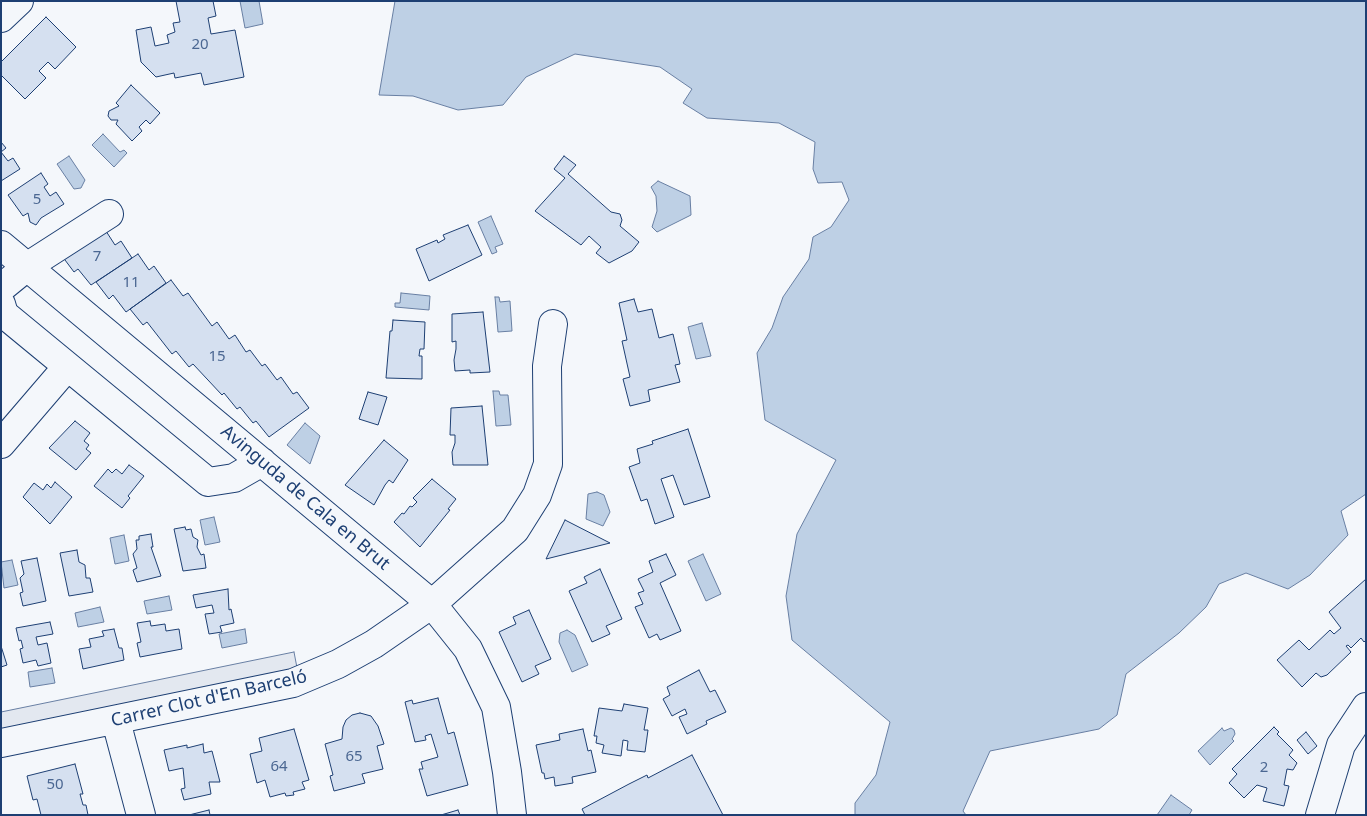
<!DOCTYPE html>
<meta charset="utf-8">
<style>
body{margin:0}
#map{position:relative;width:1367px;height:816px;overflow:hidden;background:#f4f7fb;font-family:"Noto Sans",sans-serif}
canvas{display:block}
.frame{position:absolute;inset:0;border:2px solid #1d3f73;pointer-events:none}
</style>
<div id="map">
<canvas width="1367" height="816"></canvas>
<div class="frame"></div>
</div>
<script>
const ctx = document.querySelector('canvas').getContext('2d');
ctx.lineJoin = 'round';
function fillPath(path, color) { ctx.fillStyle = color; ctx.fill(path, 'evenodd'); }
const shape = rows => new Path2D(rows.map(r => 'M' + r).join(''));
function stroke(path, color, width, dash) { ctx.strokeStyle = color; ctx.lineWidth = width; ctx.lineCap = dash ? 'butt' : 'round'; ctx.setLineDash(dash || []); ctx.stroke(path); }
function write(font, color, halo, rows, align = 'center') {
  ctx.font = font + ' "Noto Sans",sans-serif'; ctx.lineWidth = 4; ctx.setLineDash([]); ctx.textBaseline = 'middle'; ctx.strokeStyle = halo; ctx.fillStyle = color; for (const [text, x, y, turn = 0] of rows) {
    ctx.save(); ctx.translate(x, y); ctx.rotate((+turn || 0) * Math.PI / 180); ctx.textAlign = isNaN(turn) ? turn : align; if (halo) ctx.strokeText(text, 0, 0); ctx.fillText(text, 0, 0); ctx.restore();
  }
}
const parking = shape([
 [294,652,298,673,1,732,1,712,294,652]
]);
fillPath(parking, '#e3e8f0');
stroke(parking, '#687fa3', 1);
const water = shape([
 [240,1,259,1,263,24,245,28,240,1],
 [395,1,1366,1,1366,494,1341,511,1348,535,1310,575,1288,589,1246,573,1219,584,1206,607,1179,633,1126,674,1117,715,1099,729,990,751,963,811,966,815,855,815,855,803,876,775,890,722,792,640,786,596,797,534,836,460,765,420,757,353,772,328,783,297,809,259,813,237,831,227,849,200,842,182,818,183,813,169,815,142,779,123,707,118,683,103,692,89,660,67,575,54,526,77,503,105,458,110,413,96,379,95,395,1],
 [103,134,120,152,124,150,127,153,114,167,92,145,103,134],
 [69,156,85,180,81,188,74,189,57,164,69,156],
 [658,181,690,196,691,215,657,232,652,227,657,211,656,196,651,187,658,181],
 [491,216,503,244,495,247,497,252,492,254,478,222,491,216],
 [401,293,430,296,429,310,395,307,395,303,400,303,401,293],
 [495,297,499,297,500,302,510,301,512,331,498,332,495,297],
 [702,323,711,356,696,359,688,327,702,323],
 [493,391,499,391,500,395,508,395,511,425,496,426,493,391],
 [305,423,320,436,310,464,287,445,305,423],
 [597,492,604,495,610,512,603,526,586,519,588,494,597,492],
 [214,517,220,542,205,545,200,520,214,517],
 [124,535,129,561,115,564,110,538,124,535],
 [703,554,721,594,706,601,688,561,703,554],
 [12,560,18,585,4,588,1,562,12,560],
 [169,596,172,610,147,614,144,601,169,596],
 [100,607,104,622,78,627,75,613,100,607],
 [245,629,247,643,222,648,219,634,245,629],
 [567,630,575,635,588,665,572,672,559,642,560,633,567,630],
 [52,668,55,683,30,687,28,672,52,668],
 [1222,728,1224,731,1231,728,1234,730,1235,734,1232,739,1234,741,1210,765,1198,751,1222,728],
 [1171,795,1192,810,1189,815,1157,815,1171,795]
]);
fillPath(water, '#bed0e5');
stroke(water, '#687fa3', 1);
const building = shape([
 [176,1,213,1,216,16,208,18,211,34,235,30,244,77,204,85,201,73,175,78,174,73,156,77,141,62,136,30,151,27,155,46,169,43,167,35,175,32,173,23,180,22,176,1],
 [46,17,76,47,55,69,48,62,39,71,46,78,25,99,1,75,1,62,46,17],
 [131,85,160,113,150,124,146,120,139,127,142,131,132,141,116,124,118,120,111,120,108,116,109,111,119,106,116,103,131,85],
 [1,142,6,148,1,152,8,161,13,158,20,169,1,181,1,142],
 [564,156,576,165,568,174,611,212,620,214,622,220,620,226,639,242,632,251,609,263,596,253,601,247,589,236,581,245,535,211,565,178,554,169,564,156],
 [41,173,48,184,44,187,50,196,56,192,64,204,41,218,36,225,30,222,28,213,23,216,8,195,41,173],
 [468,225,482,255,429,281,416,249,437,240,438,243,445,239,443,235,468,225],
 [104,228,115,245,121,241,132,258,91,285,78,269,74,272,62,256,104,228],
 [138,254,149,270,154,266,166,283,126,312,113,295,109,299,96,282,138,254],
 [171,280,183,296,188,293,212,326,217,322,229,339,235,335,246,352,250,350,262,366,265,364,277,380,281,377,293,394,297,392,309,408,269,437,256,421,253,423,240,407,237,409,224,393,222,395,193,364,189,367,176,351,172,354,147,322,143,325,130,309,171,280],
 [634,299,638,312,652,309,659,338,673,334,680,364,675,365,680,382,648,390,650,401,630,406,623,379,630,377,622,341,627,340,619,303,634,299],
 [483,312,490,372,470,373,470,370,455,371,454,360,456,349,456,341,452,342,452,314,483,312],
 [393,320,425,322,424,349,420,349,419,356,422,356,422,379,386,378,390,331,392,331,393,320],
 [368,392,387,397,378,425,359,419,368,392],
 [482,406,488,465,453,465,452,452,455,443,455,435,450,435,451,408,482,406],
 [75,421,90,433,84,441,89,445,86,449,91,453,76,470,49,448,75,421],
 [688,429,710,497,684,505,673,475,661,479,674,517,655,524,647,499,641,501,629,467,640,463,637,449,653,444,652,441,688,429],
 [384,440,408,460,393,483,389,480,385,485,374,505,345,485,384,440],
 [129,465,144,476,128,496,130,498,122,508,94,486,108,469,112,473,116,469,122,474,129,465],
 [432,479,456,499,448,509,450,510,420,547,394,522,402,513,404,514,410,506,412,507,417,502,413,498,432,479],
 [55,482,72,497,50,524,23,497,34,483,43,490,47,484,51,488,55,482],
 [565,520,610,543,546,559,565,520],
 [185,527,186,530,191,529,193,537,198,540,197,547,201,555,204,554,206,568,183,571,174,529,185,527],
 [151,534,153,547,151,547,161,576,137,582,133,570,137,568,133,554,137,549,136,540,139,540,139,536,151,534],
 [77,550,79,562,85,565,86,578,90,578,93,592,69,596,60,553,77,550],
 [666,554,676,575,660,583,681,631,660,640,657,634,649,638,635,607,643,604,638,593,644,591,638,579,653,572,649,561,666,554],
 [37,558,46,601,23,606,20,593,23,592,20,578,24,574,21,561,37,558],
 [600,569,622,619,606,626,610,634,592,642,569,591,587,583,584,577,600,569],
 [1366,579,1366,640,1364,642,1361,638,1351,648,1348,645,1346,646,1351,652,1327,675,1321,677,1316,673,1302,687,1277,660,1299,640,1309,650,1330,630,1334,634,1341,628,1329,612,1366,579],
 [228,589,229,610,231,609,234,623,220,626,222,632,209,634,205,614,214,613,212,605,196,608,193,595,228,589],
 [529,610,551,659,535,666,539,674,522,682,499,632,516,624,513,617,529,610],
 [150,621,151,626,165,624,166,631,179,629,182,649,140,657,137,643,141,642,137,623,150,621],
 [50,622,53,634,36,637,38,645,47,643,51,663,38,666,36,660,23,663,20,649,23,648,21,640,19,641,16,628,50,622],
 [114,629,119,648,122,648,124,660,83,669,79,649,91,647,89,639,104,636,102,631,114,629],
 [1,646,7,665,1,667,1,646],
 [699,670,710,692,715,690,726,712,706,721,707,724,687,734,679,717,687,714,685,709,672,716,663,699,670,695,667,687,699,670],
 [438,698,448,734,454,732,468,785,427,796,419,769,423,769,421,762,438,757,431,734,425,736,426,740,415,742,405,702,412,700,413,704,438,698],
 [624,704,648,708,644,730,648,730,645,752,627,750,628,741,623,740,621,756,602,753,604,745,596,743,597,736,594,736,599,708,622,711,624,704],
 [360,713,371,716,378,726,384,744,377,746,383,769,362,774,365,783,334,791,330,776,333,775,325,744,342,739,343,727,346,720,352,715,360,713],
 [1274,727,1279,732,1277,734,1293,750,1289,755,1297,763,1293,770,1287,769,1284,785,1289,786,1284,806,1263,801,1267,788,1257,785,1244,798,1229,783,1237,774,1232,769,1274,727],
 [294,729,309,780,302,782,305,789,293,792,294,795,286,796,285,793,270,797,265,780,257,783,250,754,262,751,259,738,294,729],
 [583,729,588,751,591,750,596,772,572,777,573,783,555,786,554,777,545,779,544,773,542,773,536,745,560,740,559,734,583,729],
 [1306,732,1317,746,1308,754,1297,740,1306,732],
 [203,744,204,753,212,751,220,782,209,782,211,794,184,800,181,789,185,788,183,768,169,771,164,750,187,745,187,748,203,744],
 [692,755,723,815,585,815,582,809,629,784,647,775,648,778,692,755],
 [75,764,83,794,80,794,83,805,86,805,88,815,41,815,37,799,33,800,27,776,75,764],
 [209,810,210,815,189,815,209,810],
 [458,810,460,815,441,815,458,810]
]);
fillPath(building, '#d5e0f0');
stroke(building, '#1d3f73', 1);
const minor = shape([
 [1,18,19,1],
 [1,245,432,604,468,649,496,707,507,772,512,815],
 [1,288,28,266,109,214],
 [1,304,4,314,208,482,234,478,262,462],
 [1,444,67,367],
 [116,721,141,815],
 [1,743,293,683,338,664,374,644,432,604,515,530,537,495,548,464,547,366,553,324],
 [1320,815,1341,745,1366,707]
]);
stroke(minor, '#1d3f73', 30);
stroke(minor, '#f4f7fb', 28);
write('15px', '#4b6792', null, [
 ["20",200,45],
 ["5",37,200],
 ["7",97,257],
 ["11",131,283],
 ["15",217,357],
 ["65",354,757],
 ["64",279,767],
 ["2",1264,768],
 ["50",55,785]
]);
write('18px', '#1d3f73', '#f4f7fb', [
 ["Avinguda de Cala en Brut",305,498,40],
 ["Carrer Clot d'En Barceló",209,699,-13]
]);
</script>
